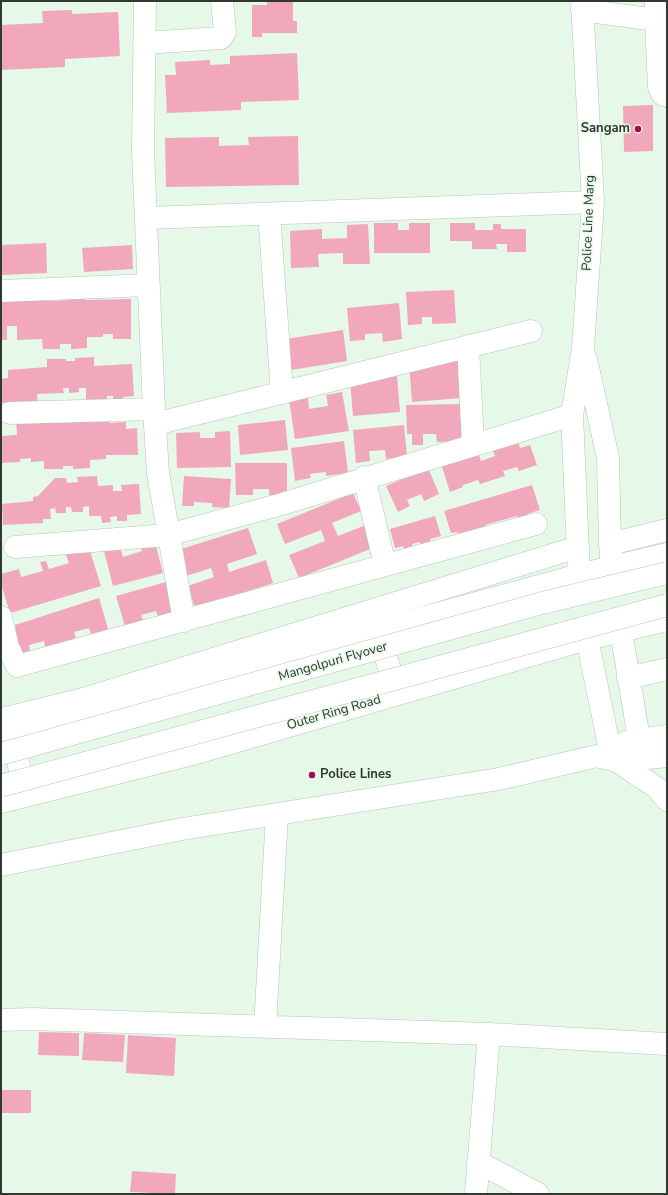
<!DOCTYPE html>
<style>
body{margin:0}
#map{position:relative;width:668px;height:1195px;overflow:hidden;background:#e6f8e7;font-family:"Nunito Sans",sans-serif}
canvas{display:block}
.frame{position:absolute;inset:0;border:2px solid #313832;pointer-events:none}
</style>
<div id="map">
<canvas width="668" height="1195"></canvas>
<div class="frame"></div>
</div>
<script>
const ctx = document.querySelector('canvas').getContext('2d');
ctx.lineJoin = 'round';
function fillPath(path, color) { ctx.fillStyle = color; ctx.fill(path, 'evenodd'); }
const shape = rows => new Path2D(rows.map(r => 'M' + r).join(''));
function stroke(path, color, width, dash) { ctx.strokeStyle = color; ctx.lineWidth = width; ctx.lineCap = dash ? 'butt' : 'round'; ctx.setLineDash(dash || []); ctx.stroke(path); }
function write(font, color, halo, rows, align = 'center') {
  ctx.font = font + ' "Nunito Sans",sans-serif'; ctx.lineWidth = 3; ctx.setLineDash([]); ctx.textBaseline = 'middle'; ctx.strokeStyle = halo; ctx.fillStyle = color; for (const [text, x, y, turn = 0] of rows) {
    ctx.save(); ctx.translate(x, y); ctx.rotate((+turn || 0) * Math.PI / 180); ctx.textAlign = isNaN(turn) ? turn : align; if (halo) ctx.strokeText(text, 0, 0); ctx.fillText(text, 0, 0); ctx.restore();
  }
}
fillPath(shape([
 [267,1,293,1,293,21,297,21,297,33,262,33,262,37,252,37,252,5,267,5],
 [72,10,72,14,118,12,120,56,65,59,65,67,1,70,1,25,43,23,42,11],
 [297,53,299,100,241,102,241,110,167,113,165,75,176,75,175,62,210,60,210,65,230,64,230,56],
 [653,105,653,151,624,152,623,106],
 [298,136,299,185,166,187,165,138,219,137,219,146,249,145,248,137],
 [374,223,398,223,398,230,409,230,409,223,430,223,430,253,374,253],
 [450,223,475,223,475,230,493,230,493,224,501,224,501,229,526,229,526,252,507,252,507,244,496,244,497,249,472,249,472,241,450,241],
 [368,224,370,264,343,264,343,253,318,254,319,267,291,268,290,231,322,229,322,239,347,238,347,225],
 [46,243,47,273,1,275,1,245],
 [132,245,133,269,84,272,82,248],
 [454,290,456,323,432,324,432,317,422,317,422,324,408,325,406,292],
 [84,292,85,300,131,299,131,339,113,339,113,334,103,334,103,337,87,337,87,348,71,349,71,344,60,344,60,349,43,349,42,339,17,340,17,326,7,326,7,340,1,340,1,298,46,297,46,301,70,300,69,293],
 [399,303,402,339,383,342,382,333,365,334,365,340,350,341,347,308],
 [343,330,347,361,291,370,286,339],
 [94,357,94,366,132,364,134,396,123,397,123,401,113,401,113,396,107,396,107,400,86,401,86,388,79,388,79,392,69,393,69,388,63,388,64,393,37,394,38,406,27,406,27,401,21,402,21,408,10,402,1,403,1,379,8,378,8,370,47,367,47,359,66,359,66,361,75,361,75,358],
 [458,360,461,398,412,402,409,363],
 [397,376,400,412,353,416,350,380],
 [342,392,349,431,295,439,289,400,308,397,309,409,328,406,326,395],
 [460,404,462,441,437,442,436,434,423,434,423,445,412,445,412,434,407,434,406,405],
 [110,415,110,423,126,422,126,429,137,428,138,455,106,455,106,459,90,460,90,468,73,469,73,466,63,466,63,469,44,469,44,461,31,462,31,458,20,459,20,462,1,463,1,436,17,435,16,417],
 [285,420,288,450,240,455,238,425],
 [404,425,407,457,386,459,385,450,369,451,370,461,356,463,353,430],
 [230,431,231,467,177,468,176,433,200,432,200,438,215,438,215,432],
 [344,441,348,473,326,476,326,472,310,474,311,478,295,481,291,448],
 [518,441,520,448,530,445,537,465,519,471,517,467,503,471,505,476,480,484,478,480,463,485,463,487,450,492,441,464,478,452,481,461,495,456,492,449],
 [235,463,287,463,287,495,269,495,269,489,253,489,253,495,236,495],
 [428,468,439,494,424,501,421,494,407,500,410,506,398,512,386,486],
 [97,476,98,486,113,485,113,491,122,491,121,485,139,484,141,514,127,515,127,521,117,521,117,516,110,517,111,522,102,523,101,516,89,516,89,506,83,507,83,512,72,512,71,507,66,507,66,513,56,513,55,508,50,509,51,519,43,519,43,523,3,525,2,504,33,501,33,497,38,496,55,478,66,478,67,483,78,482,77,477],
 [184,476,231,479,229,508,212,507,212,503,194,502,194,506,182,506],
 [532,485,540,510,527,514,529,520,520,523,517,516,485,525,488,533,459,536,457,532,451,533,444,511],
 [353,493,361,511,332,523,338,536,366,525,375,547,299,578,289,555,325,541,321,530,285,544,277,524],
 [435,516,441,536,430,539,432,545,422,548,420,542,412,544,414,551,405,553,403,546,395,548,390,529],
 [248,528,257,554,227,564,229,572,266,560,273,583,195,608,188,586,214,577,211,568,186,576,178,550],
 [154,538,163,573,113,586,104,551,120,547,123,557,142,551,140,542],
 [89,548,101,586,10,613,1,584,1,574,19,569,21,577,43,571,40,562,46,561,49,569,69,563,66,555],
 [166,582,175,612,158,617,156,611,141,615,143,621,125,626,116,596],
 [99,598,108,629,91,634,89,628,74,632,76,638,45,647,44,641,29,645,30,651,19,654,15,625],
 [39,1032,79,1033,79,1056,38,1055],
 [84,1033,125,1035,123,1062,82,1060],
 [128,1035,176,1038,174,1076,126,1073],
 [1,1090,31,1090,31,1113,1,1113],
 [132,1171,176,1174,175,1194,130,1192]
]), '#f1a8bc');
const minor = shape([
 [145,1,143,151,154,409,158,473,184,621],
 [582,10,656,20,656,1],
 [656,20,659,87,662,94,667,96],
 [144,43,221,38,225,32,222,1],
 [269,214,282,393],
 [146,218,593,202],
 [1,291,149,285],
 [468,346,473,444],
 [586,359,608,458,610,544,612,568],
 [10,413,154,409],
 [155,424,531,331],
 [364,477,385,565],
 [610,544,667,530],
 [15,547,168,535,282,504,572,415],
 [579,575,572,415,583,348,593,202,582,1],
 [1,617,8,647,17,666,536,524],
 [628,678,667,669],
 [1,719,80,700,578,547],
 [1,865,182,829,499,779,597,756,617,761,657,788,667,800],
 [1,1020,32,1019,489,1034],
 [265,1027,277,814],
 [478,1162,538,1194],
 [476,1194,489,1034,667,1044]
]);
const major = shape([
 [376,631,399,694],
 [621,631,639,739,646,758],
 [587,639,609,745,617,761,667,756],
 [11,732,26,796],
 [1,733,579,575,667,554],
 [626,742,667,736],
 [1,802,200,752,587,639,667,620]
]);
stroke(minor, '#b6c6b6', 23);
stroke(major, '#b6c6b6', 23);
stroke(minor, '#fff', 22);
stroke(major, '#fff', 22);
const highwayBridge = shape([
 [1,754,542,603,667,573],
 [1,786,667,605]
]);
stroke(highwayBridge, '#b6c6b6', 23, []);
stroke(highwayBridge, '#fff', 22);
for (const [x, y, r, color] of [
 [638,129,4,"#a00b51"],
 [312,775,4,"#a00b51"]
]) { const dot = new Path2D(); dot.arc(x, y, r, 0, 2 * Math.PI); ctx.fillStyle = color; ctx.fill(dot); stroke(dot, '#e6f8e7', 1.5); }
write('bold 13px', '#313832', '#e6f8e7', [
 ["Sangam",630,129],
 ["Police Lines",320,775,"left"]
], 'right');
write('13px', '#313832', '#e6f8e7', [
 ["Police Line Marg",589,223,-88],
 ["Mangolpuri Flyover",333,662,-16],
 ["Outer Ring Road",334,713,-16]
]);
</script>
